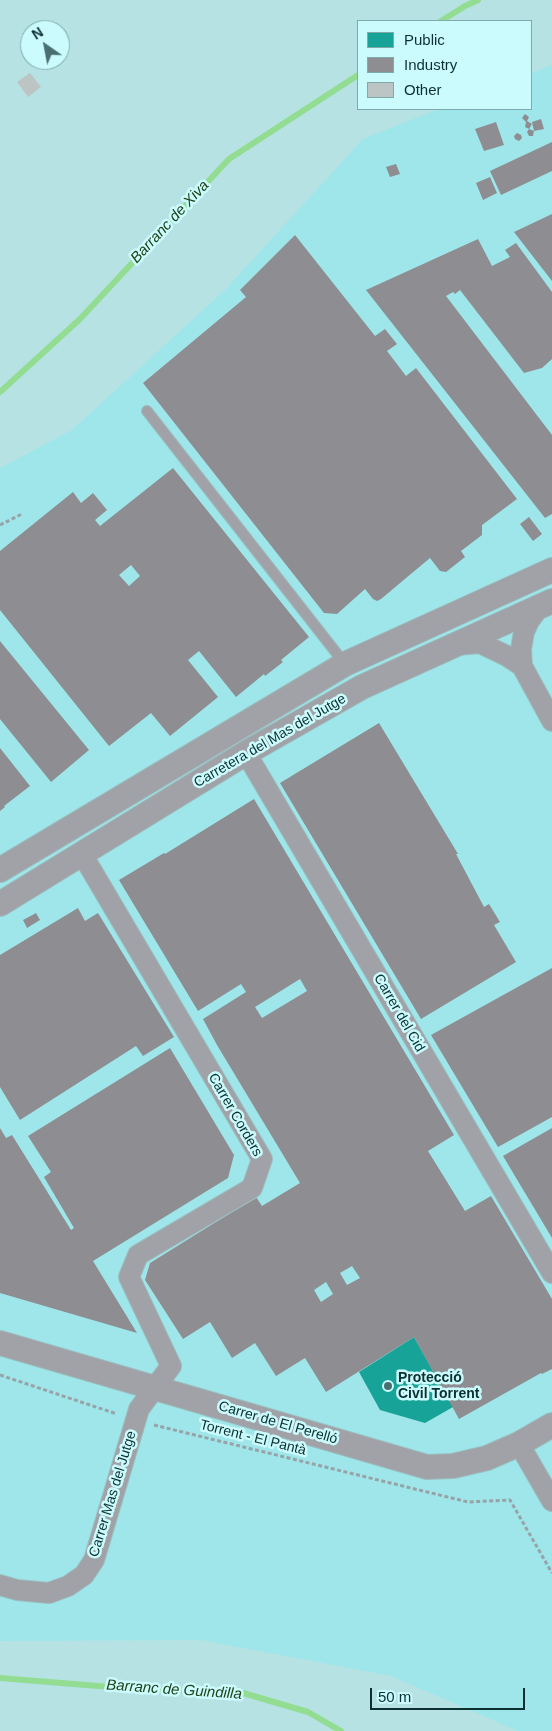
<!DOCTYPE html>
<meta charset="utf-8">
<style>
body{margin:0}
#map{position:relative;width:552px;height:1731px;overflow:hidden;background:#b6e2e4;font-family:Helvetica,sans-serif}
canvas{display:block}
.legend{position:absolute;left:357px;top:20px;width:175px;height:90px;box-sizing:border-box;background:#ccfbfd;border:1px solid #7faaab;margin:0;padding:6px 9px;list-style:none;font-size:15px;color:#0c3031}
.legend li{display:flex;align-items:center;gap:10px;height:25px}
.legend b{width:25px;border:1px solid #7faaab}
.north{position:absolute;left:20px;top:20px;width:50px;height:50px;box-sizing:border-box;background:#ccfbfd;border:1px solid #7faaab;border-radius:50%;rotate:327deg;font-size:14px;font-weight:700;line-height:20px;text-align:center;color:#0c3031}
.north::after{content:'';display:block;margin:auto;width:18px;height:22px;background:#486e70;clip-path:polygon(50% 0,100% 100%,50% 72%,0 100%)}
.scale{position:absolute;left:370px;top:1688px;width:155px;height:22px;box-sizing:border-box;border:2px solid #0c3031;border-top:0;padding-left:6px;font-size:15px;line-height:18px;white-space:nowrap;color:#0c3031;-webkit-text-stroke:4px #ccfbfd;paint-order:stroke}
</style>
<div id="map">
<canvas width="552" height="1731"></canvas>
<ul class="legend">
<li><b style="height:14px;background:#17a398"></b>Public</li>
<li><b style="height:14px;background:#8d8d92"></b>Industry</li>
<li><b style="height:14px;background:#bdc4c4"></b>Other</li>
</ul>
<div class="north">N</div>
<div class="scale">50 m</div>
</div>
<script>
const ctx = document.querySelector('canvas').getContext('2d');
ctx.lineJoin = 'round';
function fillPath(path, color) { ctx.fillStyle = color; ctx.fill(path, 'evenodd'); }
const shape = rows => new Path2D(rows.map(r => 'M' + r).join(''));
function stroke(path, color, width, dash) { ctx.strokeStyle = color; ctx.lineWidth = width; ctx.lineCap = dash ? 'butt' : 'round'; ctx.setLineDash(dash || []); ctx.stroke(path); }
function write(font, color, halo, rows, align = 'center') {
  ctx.font = font + ' Helvetica,sans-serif'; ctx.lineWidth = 5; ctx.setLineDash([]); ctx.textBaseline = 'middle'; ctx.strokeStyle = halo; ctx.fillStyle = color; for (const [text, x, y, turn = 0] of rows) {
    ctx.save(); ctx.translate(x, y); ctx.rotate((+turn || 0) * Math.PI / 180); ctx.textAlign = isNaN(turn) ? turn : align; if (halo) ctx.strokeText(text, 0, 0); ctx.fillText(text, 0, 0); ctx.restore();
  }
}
fillPath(shape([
 [552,65,552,1731,518,1731,391,1676,201,1640,0,1641,0,468,72,430,226,289,363,139,439,109,531,109,531,73]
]), '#9fe6ea');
fillPath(shape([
 [414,1337,453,1407,425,1423,380,1410,359,1372]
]), '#17a398');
fillPath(shape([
 [525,114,529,117,527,121,532,124,529,129,525,127,526,122,522,118],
 [541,119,544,129,534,131,533,136,529,136,527,132,529,129,534,131,532,122],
 [496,122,504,145,484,151,475,129],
 [517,133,521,135,522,138,519,141,515,139,514,136],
 [552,142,552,171,501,195,490,171],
 [396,164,400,174,390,177,386,167],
 [490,177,497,193,483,200,476,183],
 [552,214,552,281,514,232],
 [295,235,375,336,385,329,397,344,387,351,406,376,416,368,517,499,482,525,482,535,461,551,465,557,446,572,440,571,430,558,381,599,377,601,373,599,365,589,337,614,324,613,143,383,246,297,240,290],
 [478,239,492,266,510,257,505,250,516,243,552,292,552,359,542,368,524,373,460,290,455,294,453,292,446,296,552,435,552,514,545,518,366,290],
 [173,468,309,637,281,660,283,662,265,676,264,674,236,697,199,651,188,660,218,697,170,736,151,713,109,746,0,610,0,551,73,492,81,503,93,493,107,510,95,520,100,526],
 [131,565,140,576,129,586,119,575],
 [529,517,542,534,533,541,520,524],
 [0,641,89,750,51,782,0,719],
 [379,723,458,854,456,854,484,907,489,904,500,922,494,925,516,962,421,1019,280,783],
 [0,748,30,786,4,806,5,807,0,811],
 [254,799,454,1135,428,1151,465,1211,491,1196,552,1299,552,1369,542,1374,541,1373,459,1419,414,1337,326,1392,305,1358,276,1376,255,1343,232,1358,210,1322,183,1339,145,1280,150,1263,256,1197,262,1206,300,1183,217,1045,203,1019,246,992,241,984,198,1011,119,880,164,853,165,854],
 [300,979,307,991,262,1018,255,1007],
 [352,1266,360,1278,347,1285,340,1273],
 [326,1282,333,1294,321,1302,314,1290],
 [78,908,85,921,98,913,174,1037,143,1056,136,1046,20,1120,0,1087,0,955],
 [36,913,40,920,27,928,23,920],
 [552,968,552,1117,498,1147,431,1035],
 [170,1048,234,1155,228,1178,93,1261,137,1333,0,1293,0,1128,6,1138,12,1135,71,1230,74,1228,44,1177,51,1172,28,1136],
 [552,1128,552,1238,503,1156]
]), '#8d8d92');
stroke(shape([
 [441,21,465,6,478,0],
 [0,392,80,319,229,159,358,75],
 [0,1678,98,1686,243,1693,308,1712,341,1731]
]), '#92dd91', 6);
fillPath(shape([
 [30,73,41,87,28,97,17,82]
]), '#bdc4c4');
const service = shape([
 [147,411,345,664]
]);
const minor = shape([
 [457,645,480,643,507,656,522,666,552,721],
 [522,666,521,649,524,632,529,621,540,606],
 [246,753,552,1273],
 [519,1444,552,1501],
 [0,1585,17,1590,49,1593,68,1586,84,1575,94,1560,139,1409,171,1366,129,1277,138,1255,252,1188,262,1159,82,854]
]);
const tertiary = shape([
 [0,870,345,664,552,570],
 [0,904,246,753,362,687,552,601],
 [0,1343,427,1467,453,1466,487,1458,519,1444,552,1425]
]);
stroke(service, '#9bbfc0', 12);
stroke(minor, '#9bbfc0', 22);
stroke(tertiary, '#9bbfc0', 26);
stroke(shape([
 [0,525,22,514],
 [0,1375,117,1414],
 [154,1425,468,1502,510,1500,552,1573]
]), '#97a3a8', 3, [4, 2.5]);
stroke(service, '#a1a2a8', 10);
stroke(minor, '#a1a2a8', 20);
stroke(tertiary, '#a1a2a8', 24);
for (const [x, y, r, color] of [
 [388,1386,5,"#486e70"]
]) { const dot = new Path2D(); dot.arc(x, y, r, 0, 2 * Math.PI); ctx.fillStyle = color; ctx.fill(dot); stroke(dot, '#ccfbfd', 2); }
write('14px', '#0c3031', '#ccfbfd', [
 ["Carretera del Mas del Jutge",270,741,-30],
 ["Carrer del Cid",399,1013,60],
 ["Carrer Corders",235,1115,60],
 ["Carrer de El Perelló",278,1423,16],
 ["Torrent - El Pantà",253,1438,14],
 ["Carrer Mas del Jutge",113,1494,-73]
]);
write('bold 14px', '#0c3031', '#ccfbfd', [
 ["Protecció",398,1378],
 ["Civil Torrent",398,1394]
], 'left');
write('italic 15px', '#204218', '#ccfbfd', [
 ["Barranc de Xiva",170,222,-47],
 ["Barranc de Guindilla",174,1690,4]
]);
</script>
